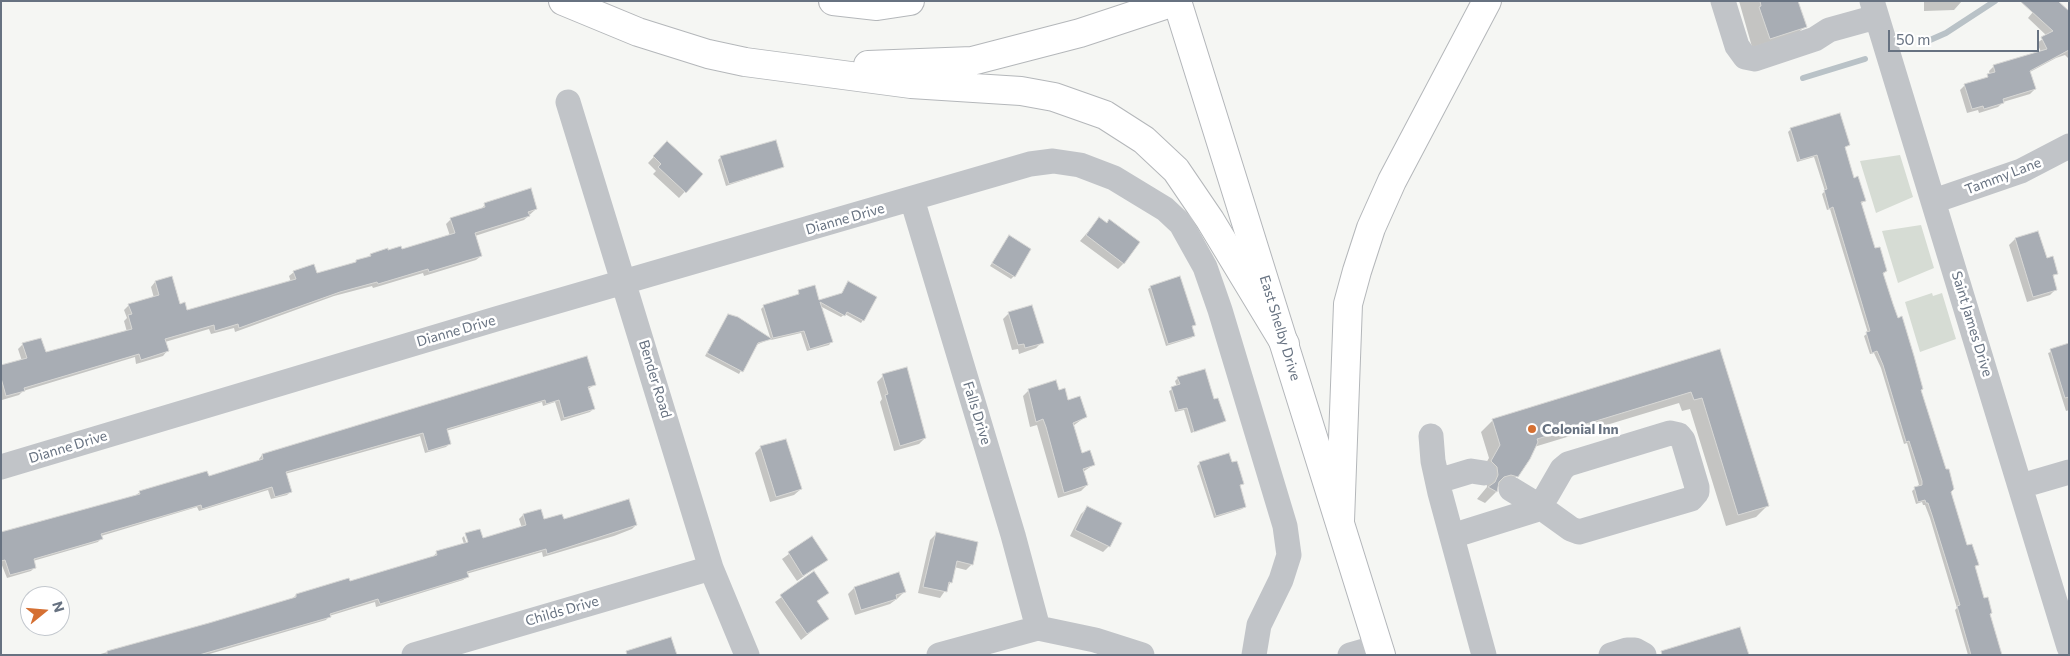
<!DOCTYPE html>
<style>
body{margin:0}
#map{position:relative;width:2070px;height:656px;overflow:hidden;background:#f5f6f3;font-family:Commissioner,sans-serif}
canvas{display:block}
.frame{position:absolute;inset:0;border:2px solid #677281;pointer-events:none}
.north{position:absolute;left:20px;top:586px;width:50px;height:50px;box-sizing:border-box;background:#fff;border:1px solid #c2c7cd;border-radius:50%;rotate:73deg;font-size:14px;font-weight:700;line-height:20px;text-align:center;color:#677281}
.north::after{content:'';display:block;margin:auto;width:18px;height:22px;background:#d57033;clip-path:polygon(50% 0,100% 100%,50% 72%,0 100%)}
.scale{position:absolute;left:1888px;top:30px;width:151px;height:22px;box-sizing:border-box;border:2px solid #677281;border-top:0;padding-left:6px;font-size:15px;line-height:18px;white-space:nowrap;color:#677281;-webkit-text-stroke:4px #fff;paint-order:stroke}
</style>
<div id="map">
<canvas width="2070" height="656"></canvas>
<div class="frame"></div>
<div class="north">N</div>
<div class="scale">50 m</div>
</div>
<script>
const ctx = document.querySelector('canvas').getContext('2d');
ctx.lineJoin = 'round';
function fillPath(path, color) { ctx.fillStyle = color; ctx.fill(path, 'evenodd'); }
const shape = rows => new Path2D(rows.map(r => 'M' + r).join(''));
function stroke(path, color, width, dash) { ctx.strokeStyle = color; ctx.lineWidth = width; ctx.lineCap = dash ? 'butt' : 'round'; ctx.setLineDash(dash || []); ctx.stroke(path); }
function write(font, color, halo, rows, align = 'center') {
  ctx.font = font + ' Commissioner,sans-serif'; ctx.lineWidth = 5; ctx.setLineDash([]); ctx.textBaseline = 'middle'; ctx.strokeStyle = halo; ctx.fillStyle = color; for (const [text, x, y, turn = 0] of rows) {
    ctx.save(); ctx.translate(x, y); ctx.rotate((+turn || 0) * Math.PI / 180); ctx.textAlign = isNaN(turn) ? turn : align; if (halo) ctx.strokeText(text, 0, 0); ctx.fillText(text, 0, 0); ctx.restore();
  }
}
fillPath(shape([
 [1900,155,1913,197,1876,213,1860,161],
 [1921,225,1934,268,1898,283,1882,231],
 [1932,293,1933,296,1942,293,1956,339,1920,352,1905,302]
]), '#d6dcd4');
fillPath(shape([
 [1739,1,1798,1,1805,26,1789,42,1754,54],
 [1924,1,1962,1,1954,10,1924,11],
 [2042,1,2069,13,2069,59,2065,55,2056,58,2030,72,2035,89,2030,94,2003,102,1998,107,1979,113,1978,110,1967,113,1960,90,1965,85,1984,79,1990,75,1989,71,1994,66,2041,52,2037,43,2047,36,2028,18],
 [1791,129,1848,145,1844,148,1853,179,1865,201,1860,204,1874,249,1886,271,1882,275,1966,547,1977,565,1974,568,2001,655,1968,655,1955,610,1957,608,1930,518,1925,505,1923,505,1922,502,1916,504,1912,491,1919,485,1907,443,1904,444,1881,368,1874,353,1870,354,1864,336,1868,333,1830,209,1827,210,1822,194,1825,191,1814,157,1797,162,1788,132],
 [667,143,701,174,679,198,653,174,656,171,648,163],
 [721,157,783,167,726,186,718,160],
 [485,204,536,209,524,220,475,236,481,256,476,260,424,276,423,273,373,288,372,286,334,296,235,332,234,328,211,334,209,329,165,342,167,351,163,356,136,364,135,357,23,391,19,395,2,400,1,366,22,361,18,349,23,344,45,354,127,332,124,321,127,318,124,310,129,305,154,298,151,287,155,282,186,311,291,282,289,276,294,272,316,275,354,264,371,255,401,251,450,236,446,224,451,219,481,210],
 [1099,219,1124,263,1118,269,1080,241],
 [2037,232,2046,260,2056,273,2052,278,2056,289,2050,295,2027,302,2009,245,2015,239],
 [1009,237,1014,276,1011,279,990,266],
 [846,285,863,320,861,323,845,314,841,317,820,306,831,342,829,345,807,351,801,333,771,340,761,309,764,306,797,296,799,291,819,302,841,295],
 [1151,287,1194,325,1191,328,1193,336,1191,338,1166,346,1148,289],
 [1009,313,1042,342,1036,348,1019,354,1018,349,1012,350,1003,319],
 [728,315,770,339,756,345,739,374,705,356],
 [2069,345,2069,410,2066,411,2048,353],
 [1719,351,1768,505,1756,517,1726,526,1690,409,1682,411,1679,403,1534,447,1517,476,1505,488,1498,486,1496,492,1485,503,1477,499,1487,487,1486,479,1480,473,1489,458,1481,432,1493,420],
 [586,357,594,385,588,389,594,408,590,412,561,421,555,402,543,406,542,402,446,431,450,443,446,447,425,453,420,436,285,474,290,492,287,495,271,499,268,490,199,511,197,507,101,536,101,538,98,542,33,561,35,567,31,571,7,578,1,563,1,534,136,495,140,492,208,477,260,462,259,459,262,455],
 [883,376,925,438,919,444,894,451,880,402,882,399,877,382],
 [1178,378,1213,401,1224,421,1191,433,1184,410,1175,412,1169,391,1177,387,1175,381],
 [1029,390,1058,391,1085,417,1073,426,1081,454,1093,465,1083,472,1087,485,1081,491,1058,498,1037,425,1030,427,1023,396],
 [761,447,801,489,794,495,770,502,755,453],
 [1200,463,1232,464,1242,483,1240,486,1245,506,1242,509,1214,518,1197,466],
 [1087,508,1109,546,1103,552,1070,536,1081,514],
 [540,511,543,521,636,525,632,529,614,536,543,557,542,552,511,561,466,574,467,577,463,580,376,607,375,602,329,616,326,620,206,655,97,655,292,599,296,595,349,582,433,557,437,552,464,544,462,538,464,536,468,548,471,547,466,535,482,539,522,528,519,519,523,515],
 [936,534,972,564,966,570,954,567,951,582,940,598,918,593,930,540],
 [811,538,826,560,797,581,782,559],
 [813,573,827,593,816,602,827,619,801,640,775,602],
 [898,574,904,592,898,598,890,604,855,615,848,594,854,588]
]), '#0003');
stroke(shape([
 [1921,44,1946,33,1995,1],
 [1803,78,1865,59]
]), '#b9c2c7', 6);
const building = shape([
 [1760,1,1798,1,1807,27,1770,39,1759,7,1761,6,1760,1],
 [2020,1,2058,1,2069,11,2069,50,2030,71,2036,89,2003,99,2004,103,1984,109,1983,106,1972,109,1964,84,1988,77,1987,74,1995,72,1993,65,2047,49,2041,37,2053,31,2020,1],
 [1840,113,1850,145,1845,147,1854,178,1858,176,1866,201,1861,202,1875,248,1880,247,1887,271,1883,273,1893,304,1898,318,1902,316,1914,356,1923,389,1921,390,1946,469,1949,469,1954,489,1951,492,1967,545,1972,544,1979,565,1975,566,1984,598,1988,597,1992,613,1990,614,2002,655,1971,655,1957,606,1960,605,1932,515,1928,503,1926,503,1925,500,1918,502,1914,487,1922,485,1922,481,1909,441,1906,442,1883,365,1877,351,1872,353,1866,332,1870,331,1833,207,1829,209,1824,190,1827,189,1817,155,1800,160,1790,128,1840,113],
 [776,140,784,167,729,184,720,156,776,140],
 [667,141,703,174,686,193,658,167,661,164,653,156,667,141],
 [531,188,537,209,528,212,530,216,475,233,482,256,429,272,428,269,378,284,377,282,340,292,239,328,238,324,215,331,214,325,165,339,169,351,141,360,139,354,24,388,25,391,6,396,1,378,1,365,27,358,22,343,41,338,46,352,132,329,128,315,132,314,128,304,159,295,155,281,172,276,180,304,185,302,187,310,296,279,293,271,314,264,317,273,356,262,356,260,371,256,370,254,388,248,388,250,401,246,402,249,455,233,450,218,485,207,484,203,531,188],
 [1099,217,1107,223,1109,219,1140,242,1124,264,1086,235,1099,217],
 [2038,231,2047,258,2053,256,2058,274,2053,275,2057,290,2033,297,2015,238,2038,231],
 [1009,235,1031,249,1015,277,992,263,1009,235],
 [1180,276,1196,325,1192,326,1195,336,1168,344,1150,286,1180,276],
 [848,281,877,297,864,321,847,312,845,316,820,302,833,342,810,349,804,331,773,338,763,305,799,294,798,290,815,285,819,300,842,293,848,281],
 [1032,305,1044,343,1025,348,1024,344,1018,345,1008,312,1032,305],
 [728,314,738,317,772,339,758,343,743,372,707,353,728,314],
 [2069,343,2069,397,2065,398,2050,349,2069,343],
 [1720,349,1769,506,1738,515,1702,398,1694,400,1691,392,1537,439,1538,442,1530,459,1518,477,1511,475,1504,477,1499,482,1497,492,1488,487,1495,482,1498,475,1497,467,1491,461,1500,445,1492,419,1720,349],
 [587,356,596,385,588,387,595,409,564,418,559,400,546,404,545,400,447,429,451,444,428,451,423,433,286,472,292,492,275,497,272,487,202,509,201,505,101,534,103,539,34,559,36,568,10,575,5,560,1,561,1,532,140,494,139,491,207,471,209,476,263,459,262,454,587,356],
 [907,367,926,438,900,446,885,395,888,394,882,374,907,367],
 [1205,369,1214,399,1218,398,1226,421,1194,432,1187,408,1178,410,1171,387,1180,384,1177,377,1205,369],
 [1056,380,1059,390,1065,388,1068,400,1080,396,1087,417,1073,423,1082,453,1090,450,1095,465,1083,469,1088,485,1064,493,1046,427,1043,419,1036,422,1028,389,1056,380],
 [786,439,802,489,776,497,760,446,786,439],
 [1229,453,1232,462,1237,461,1244,484,1240,485,1246,507,1216,516,1199,462,1229,453],
 [629,499,637,525,547,554,546,549,467,572,469,577,380,604,378,599,330,614,331,617,199,655,107,655,107,651,209,623,296,597,296,594,349,578,350,581,437,555,436,551,468,542,465,533,480,529,483,538,526,525,523,514,541,509,544,519,562,514,564,519,629,499],
 [1087,506,1122,523,1110,547,1075,530,1087,506],
 [936,532,978,542,973,565,957,561,952,583,949,582,947,592,923,587,936,532],
 [812,536,828,560,803,576,788,552,812,536],
 [814,571,829,593,817,601,829,619,807,634,780,595,814,571],
 [899,572,906,592,896,595,897,599,861,610,854,587,899,572],
 [1740,627,1749,655,1662,655,1661,651,1740,627],
 [671,637,677,655,627,655,626,651,671,637]
]);
fillPath(building, '#a8adb4');
stroke(building, '#d7d7d5', 1);
const major = shape([
 [1177,1,1381,655]
]);
const highway = shape([
 [563,1,638,32,708,54,745,62,911,84,1021,91,1054,97,1105,115,1144,140,1176,170,1210,220,1285,344],
 [833,1,877,6,910,1],
 [868,65,972,61,1080,33,1177,1],
 [1340,521,1348,304,1357,271,1371,228,1392,181,1487,1]
]);
stroke(major, '#b3b6ba', 30);
stroke(highway, '#b4b7ba', 30);
stroke(shape([
 [1723,1,1737,46,1745,57,1755,59,1815,39,1829,30,1876,17],
 [1872,1,2069,647],
 [568,102,711,568,747,655],
 [912,199,1013,535,1038,628],
 [1934,201,2021,171,2069,146],
 [1431,436,1433,461,1440,493,1484,655],
 [1,467,496,319,1030,164,1053,161,1080,165,1114,178,1165,209,1181,224,1205,267,1220,310,1285,526,1289,555,1281,580,1259,625,1254,655],
 [1438,481,1471,471,1484,473],
 [2021,486,2069,472],
 [1452,536,1535,510,1539,506,1547,495,1562,469,1568,464,1670,433,1679,435,1683,440,1697,487,1697,492,1691,499,1579,532,1571,529,1539,506,1511,489],
 [414,655,711,568],
 [939,655,1038,628,1095,640,1142,655],
 [1350,655,1378,647],
 [1611,655,1627,650,1635,650,1644,655]
]), '#c1c4c8', 25);
stroke(major, '#fff', 28);
stroke(highway, '#fff', 28);
for (const [x, y, r, color] of [
 [1532,429,5,"#d57033"]
]) { const dot = new Path2D(); dot.arc(x, y, r, 0, 2 * Math.PI); ctx.fillStyle = color; ctx.fill(dot); stroke(dot, '#fff', 2); }
write('14px', '#677281', '#fff', [
 ["Tammy Lane",2003,176,-21],
 ["Dianne Drive",845,219,-16],
 ["Saint James Drive",1972,324,73],
 ["East Shelby Drive",1280,328,73],
 ["Dianne Drive",456,331,-16],
 ["Bender Road",655,379,73],
 ["Falls Drive",977,413,73],
 ["Dianne Drive",68,447,-17],
 ["Childs Drive",562,611,-16]
]);
write('bold 14px', '#677281', '#fff', [
 ["Colonial Inn",1542,429]
], 'left');
</script>
